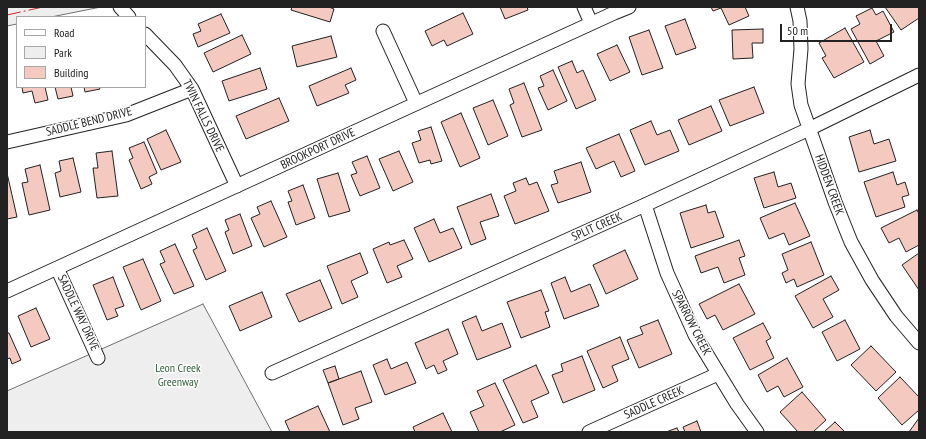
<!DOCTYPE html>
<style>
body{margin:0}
#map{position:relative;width:926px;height:439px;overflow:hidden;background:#fff;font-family:"PT Sans Narrow",sans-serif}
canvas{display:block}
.frame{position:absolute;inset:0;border:8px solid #222;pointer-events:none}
.legend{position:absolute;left:16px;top:16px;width:130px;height:72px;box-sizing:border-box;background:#fff;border:1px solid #a7a7a7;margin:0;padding:5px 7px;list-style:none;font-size:12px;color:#222}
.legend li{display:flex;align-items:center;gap:8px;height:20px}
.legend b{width:20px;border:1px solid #a7a7a7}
.scale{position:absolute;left:780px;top:24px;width:112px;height:18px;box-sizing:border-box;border:2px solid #222;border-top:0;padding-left:5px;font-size:12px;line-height:14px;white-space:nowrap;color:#222;-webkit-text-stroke:3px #fff;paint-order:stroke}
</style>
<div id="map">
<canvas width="926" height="439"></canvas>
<div class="frame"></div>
<ul class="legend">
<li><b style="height:5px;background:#fff"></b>Road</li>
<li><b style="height:11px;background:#eee"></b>Park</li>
<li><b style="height:11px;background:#f3c9c0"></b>Building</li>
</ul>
<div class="scale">50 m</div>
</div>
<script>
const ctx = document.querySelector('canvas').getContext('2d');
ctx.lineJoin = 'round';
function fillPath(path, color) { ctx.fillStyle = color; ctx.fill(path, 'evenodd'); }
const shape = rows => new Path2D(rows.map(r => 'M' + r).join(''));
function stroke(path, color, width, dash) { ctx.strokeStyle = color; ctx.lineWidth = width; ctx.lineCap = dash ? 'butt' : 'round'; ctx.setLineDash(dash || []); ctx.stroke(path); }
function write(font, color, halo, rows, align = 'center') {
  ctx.font = font + ' "PT Sans Narrow",sans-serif'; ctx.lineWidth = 3; ctx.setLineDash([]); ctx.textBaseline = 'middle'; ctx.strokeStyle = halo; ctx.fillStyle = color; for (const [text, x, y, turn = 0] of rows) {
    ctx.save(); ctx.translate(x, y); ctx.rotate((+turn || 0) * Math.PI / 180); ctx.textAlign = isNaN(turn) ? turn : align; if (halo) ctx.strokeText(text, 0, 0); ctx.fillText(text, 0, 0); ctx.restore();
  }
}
const green = shape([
 [7,7,101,7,51,17,17,17,17,24,7,26,7,7],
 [203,304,272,432,7,432,7,391,203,304]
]);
fillPath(green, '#eee');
stroke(green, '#6f6f6f', 1);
const building = shape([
 [292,7,329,7,334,9,330,22,291,10,292,7],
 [500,7,527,7,528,10,505,19,500,7],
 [711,7,745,7,749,16,729,25,721,8,713,11,711,7],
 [885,7,919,7,919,18,901,30,885,7],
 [872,8,876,15,883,11,894,32,876,41,884,56,870,64,851,29,860,24,856,16,872,8],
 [463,13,473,34,447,46,444,40,432,46,425,31,463,13],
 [221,14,230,33,198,47,193,34,201,31,198,24,221,14],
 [685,19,696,48,676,55,665,26,685,19],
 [845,28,864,62,834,78,822,58,826,56,819,43,845,28],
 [763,29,763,43,752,43,753,58,733,59,732,30,763,29],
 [649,30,663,68,642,75,629,37,649,30],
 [242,35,251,54,213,72,204,53,242,35],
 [331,36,337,57,297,67,292,46,331,36],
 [617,45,630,72,610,81,597,54,617,45],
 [572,61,577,73,583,70,596,100,576,109,558,67,572,61],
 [260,68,267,89,229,101,222,81,260,68],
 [351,68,356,80,345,85,349,93,317,106,309,86,351,68],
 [553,70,567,101,548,110,538,88,544,86,540,76,553,70],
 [524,83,542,130,522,137,510,105,514,103,509,89,524,83],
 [22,87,45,87,48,100,35,103,32,91,23,93,22,87],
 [55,87,71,87,73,96,58,99,55,87],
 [84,87,99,87,100,89,85,92,84,87],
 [754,87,764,113,730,126,719,100,754,87],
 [279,98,289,121,246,139,236,116,279,98],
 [493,100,508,136,488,145,473,108,493,100],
 [711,106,722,131,689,145,678,120,711,106],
 [461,113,480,158,460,167,441,122,461,113],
 [651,121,657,135,670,130,679,151,645,165,630,130,651,121],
 [431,127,442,161,431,164,430,160,419,163,412,143,421,140,418,131,431,127],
 [166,130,181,162,161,170,147,139,166,130],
 [870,130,874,144,889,139,896,161,859,172,849,137,870,130],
 [619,134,635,171,621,177,614,161,596,169,586,148,619,134],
 [144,142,157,173,149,177,152,184,141,189,129,160,133,158,129,148,144,142],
 [112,151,118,196,97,198,93,168,98,168,96,153,112,151],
 [399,151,413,182,393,191,379,159,399,151],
 [367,156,380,188,360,196,351,175,357,173,352,162,367,156],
 [73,158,81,192,60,197,55,173,61,171,59,161,73,158],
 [581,162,591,192,558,203,551,185,558,183,554,171,581,162],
 [40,165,50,210,29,215,22,183,28,182,25,169,40,165],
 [774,172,778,187,791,183,796,198,764,208,754,178,774,172],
 [893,172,897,185,905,182,909,195,902,197,905,207,876,217,864,182,893,172],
 [7,173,17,217,7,219,7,173],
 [338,173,350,211,329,217,317,179,338,173],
 [526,178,529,185,537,182,549,211,515,224,504,196,516,191,513,183,526,178],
 [303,185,315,218,296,225,288,202,292,201,288,191,303,185],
 [491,194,499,216,480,222,486,239,471,245,457,207,491,194],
 [271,201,287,237,264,247,251,218,260,214,257,207,271,201],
 [795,203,810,236,789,245,784,233,769,239,760,218,795,203],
 [706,205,708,213,715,211,724,237,691,248,680,213,706,205],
 [917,210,919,214,919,245,906,252,899,238,889,243,881,228,917,210],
 [240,214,252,246,233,254,225,232,229,230,225,220,240,214],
 [434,219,440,233,453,228,462,248,429,262,414,228,434,219],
 [207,228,226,271,206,280,193,250,197,248,192,235,207,228],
 [404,240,413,259,397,266,402,277,387,283,373,249,389,242,390,245,404,240],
 [739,240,745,256,739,258,745,275,724,283,718,267,701,273,695,256,739,240],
 [811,242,824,275,797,287,794,279,786,283,782,273,788,270,782,254,811,242],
 [175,244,194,286,174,294,160,264,165,262,160,251,175,244],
 [625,250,638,279,606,294,593,265,625,250],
 [360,253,368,273,351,281,358,297,342,304,327,266,360,253],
 [919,253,919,290,902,265,919,253],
 [143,259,161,301,141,310,123,267,143,259],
 [831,276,839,290,823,299,833,317,813,328,795,296,831,276],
 [113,277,124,306,115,309,118,316,107,320,93,285,113,277],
 [565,277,571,292,590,284,599,306,564,319,551,283,565,277],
 [320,280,332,308,299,322,286,294,320,280],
 [739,284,755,314,723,330,715,315,707,319,699,304,739,284],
 [541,290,549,311,545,312,550,327,521,338,507,302,541,290],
 [262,292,272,317,240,331,229,306,262,292],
 [36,308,50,339,31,347,18,316,36,308],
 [476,316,482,331,502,323,511,347,477,360,462,322,476,316],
 [658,320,672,354,639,368,627,340,643,334,640,327,658,320],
 [845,320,860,349,837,361,822,332,845,320],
 [763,323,771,338,766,341,774,358,750,370,733,338,763,323],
 [448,329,458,354,443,361,447,370,438,374,434,365,426,369,415,343,448,329],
 [7,333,9,333,21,360,12,364,10,358,7,359,7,333],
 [620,337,629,359,612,366,618,381,603,388,587,351,620,337],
 [871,346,896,372,876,391,851,365,871,346],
 [582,356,595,390,563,403,552,375,563,371,561,364,582,356],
 [787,358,803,387,784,397,778,386,767,392,758,375,787,358],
 [387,359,391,369,407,362,416,383,385,395,373,365,387,359],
 [536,365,549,393,531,401,538,417,523,423,503,380,536,365],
 [335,366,339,379,328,383,323,370,335,366],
 [361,371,372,402,355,408,359,419,343,425,328,383,361,371],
 [900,377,919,397,919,410,902,425,878,398,900,377],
 [495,383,515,425,500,432,479,432,470,412,484,406,477,391,495,383],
 [802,392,826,420,813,432,798,432,780,412,802,392],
 [318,406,330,432,290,432,285,421,318,406],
 [443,413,452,432,415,432,413,427,443,413],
 [919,418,919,432,909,432,919,418],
 [697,421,701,432,685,432,683,427,697,421],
 [835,422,845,432,824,432,835,422],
 [677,428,679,432,666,432,677,428]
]);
fillPath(building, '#f3c9c0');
stroke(building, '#222', 1);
const minor = shape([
 [120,7,129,17],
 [584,7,591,23],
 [797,7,800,21,801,49,798,84,801,105,835,202,851,242,872,280,896,316,919,343],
 [383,31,416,103],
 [145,34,175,65,192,89,237,186],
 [7,142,126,115,192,89],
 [645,205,667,273,695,335,737,404,757,432],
 [57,268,98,358],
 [7,291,614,13,629,7],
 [272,373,645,205,809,129,919,75],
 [589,432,718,374]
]);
stroke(minor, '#222', 15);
stroke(minor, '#fff', 13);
stroke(shape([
 [7,15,43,7]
]), '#c62828', 1, [14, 3, 2, 3]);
write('12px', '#222', '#fff', [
 ["TWIN FALLS DRIVE",203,116,64],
 ["SADDLE BEND DRIVE",89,122,-14],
 ["BROOKPORT DRIVE",318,149,-25],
 ["HIDDEN CREEK",829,185,70],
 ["SPLIT CREEK",597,227,-24],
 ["SADDLE WAY DRIVE",78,313,65],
 ["SPARROW CREEK",691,323,63],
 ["SADDLE CREEK",654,403,-24]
]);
write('12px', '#2f5e38', '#fff', [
 ["Leon Creek",178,369],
 ["Greenway",178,383]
]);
</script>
